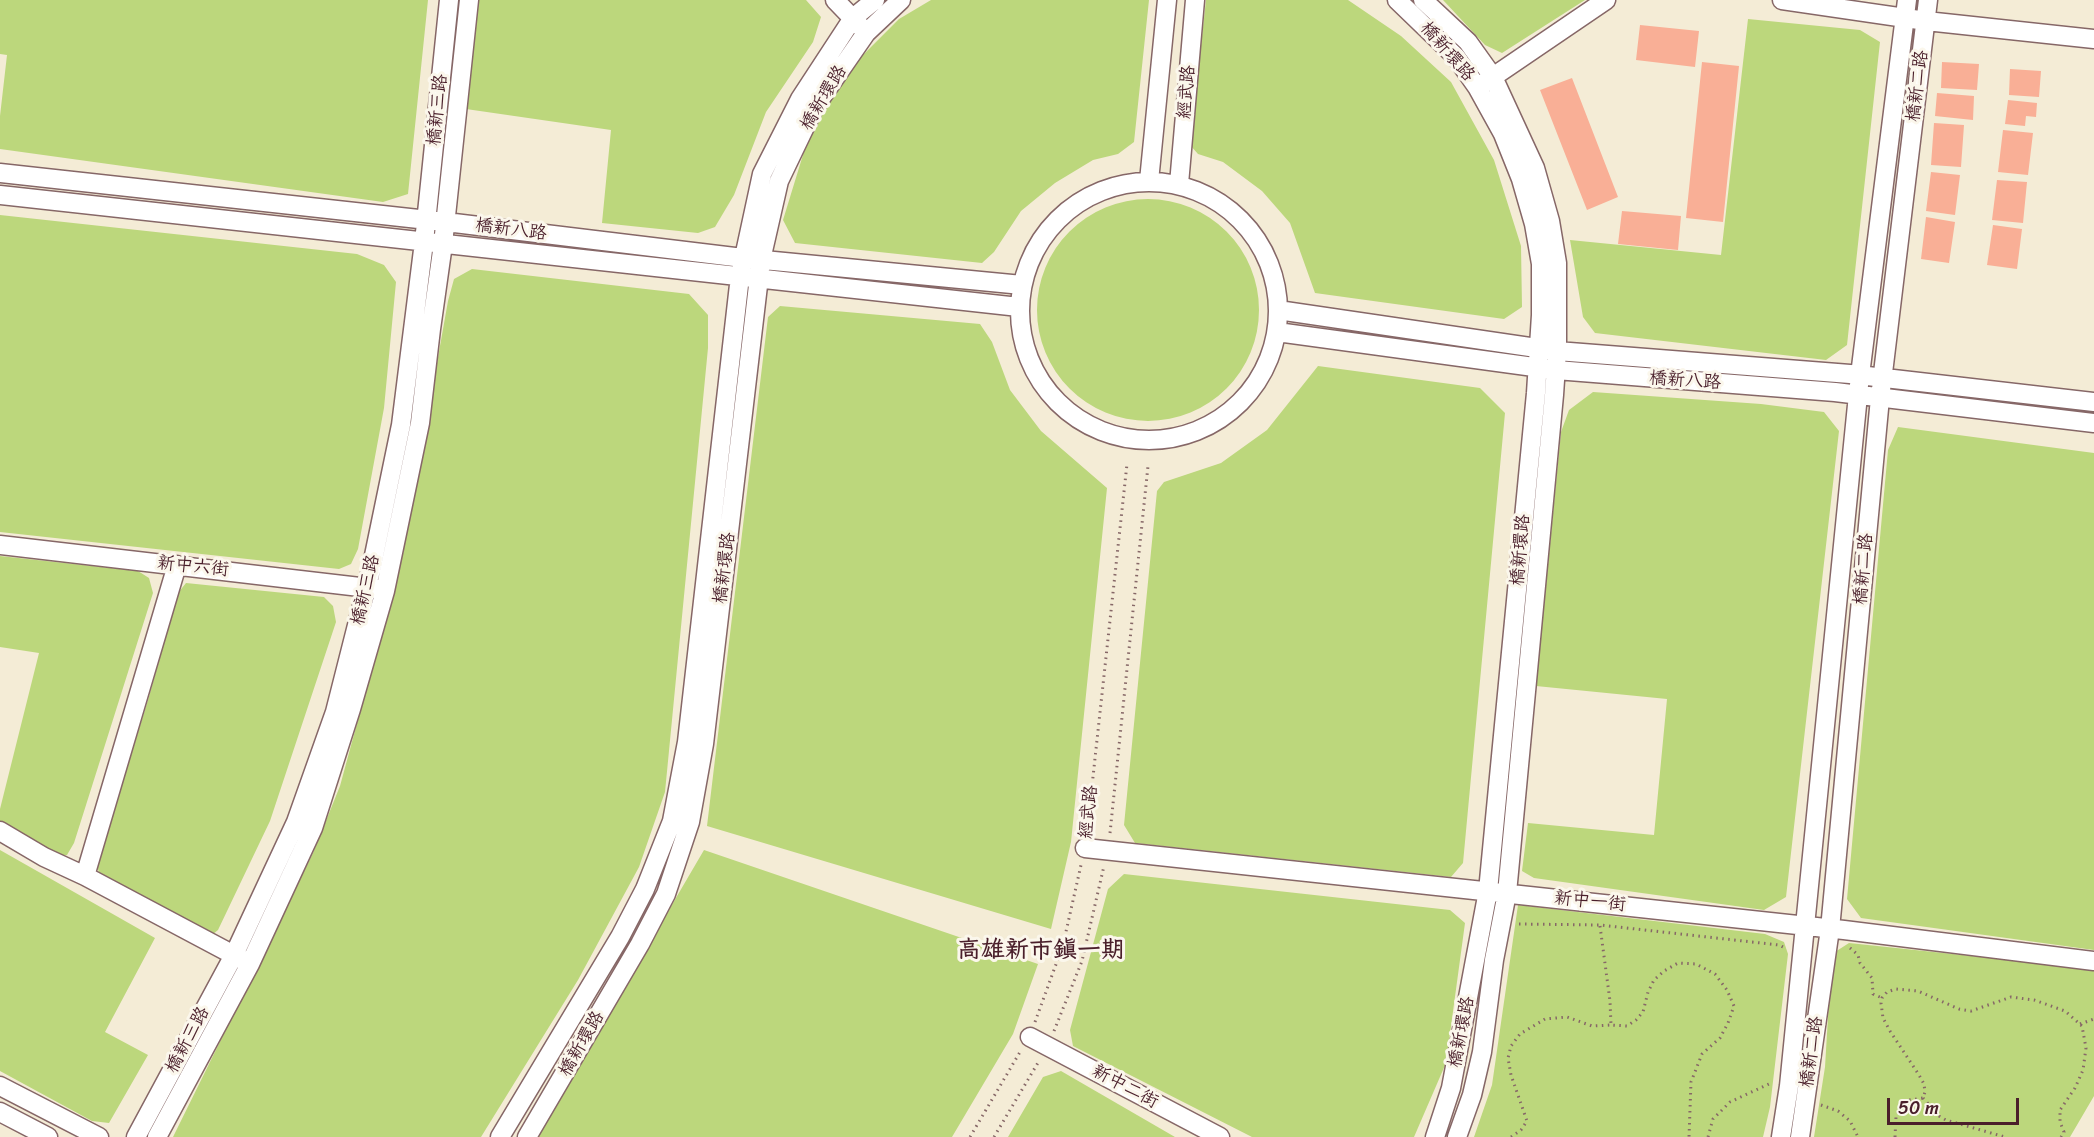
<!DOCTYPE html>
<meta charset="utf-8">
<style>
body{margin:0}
#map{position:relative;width:2094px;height:1137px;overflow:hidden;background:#f4ecd6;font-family:Sriracha,sans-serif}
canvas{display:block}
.scale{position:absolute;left:1887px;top:1098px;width:132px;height:27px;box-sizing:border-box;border:3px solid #4a1f2b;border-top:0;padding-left:8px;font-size:18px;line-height:21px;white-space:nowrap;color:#4a1f2b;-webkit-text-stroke:4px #fbf7ec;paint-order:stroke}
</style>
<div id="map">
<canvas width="2094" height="1137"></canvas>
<div class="scale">50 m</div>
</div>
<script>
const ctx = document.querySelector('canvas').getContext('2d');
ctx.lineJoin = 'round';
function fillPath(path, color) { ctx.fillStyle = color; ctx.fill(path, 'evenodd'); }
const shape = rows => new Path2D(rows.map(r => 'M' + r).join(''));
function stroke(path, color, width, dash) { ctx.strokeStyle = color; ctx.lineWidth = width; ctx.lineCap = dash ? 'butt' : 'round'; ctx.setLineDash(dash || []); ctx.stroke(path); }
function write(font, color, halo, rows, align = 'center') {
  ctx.font = font + ' Sriracha,"LXGW WenKai TC",sans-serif'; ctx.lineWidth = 6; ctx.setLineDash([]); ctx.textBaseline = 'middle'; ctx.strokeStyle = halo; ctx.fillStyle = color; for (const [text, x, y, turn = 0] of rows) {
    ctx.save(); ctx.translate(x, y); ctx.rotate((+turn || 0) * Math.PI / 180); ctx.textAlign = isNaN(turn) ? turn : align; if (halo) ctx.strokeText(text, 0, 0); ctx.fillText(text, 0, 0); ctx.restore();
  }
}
fillPath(shape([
 [0,0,428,0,408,194,383,202,0,149,0,116,7,55,0,54],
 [478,0,806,0,821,17,813,42,766,112,734,195,715,227,698,233,602,223,611,130,466,109],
 [931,0,1149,0,1134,142,1118,154,1093,160,1055,183,1021,211,994,252,982,263,795,243,783,220,806,145,844,74,899,19],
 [1206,0,1348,0,1401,36,1451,82,1494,160,1521,246,1522,307,1504,319,1315,293,1290,223,1262,191,1223,162,1198,154,1190,145],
 [1443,0,1585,0,1502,53,1485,45],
 [1748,19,1860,30,1880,42,1847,345,1826,360,1595,333,1583,317,1570,240,1721,255],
 '1037 310a111 111 0 1 1 222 0a111 111 0 1 1-222 0Z',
 [0,215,357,254,384,265,396,282,384,408,358,549,351,564,339,569,0,532],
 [472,269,689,294,708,315,708,348,665,792,639,867,578,980,481,1137,173,1137,313,853,340,786,403,554,448,301,454,279],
 [780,306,980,324,992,342,1010,390,1041,431,1107,488,1071,842,1051,929,707,826,768,317],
 [1318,366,1480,388,1505,413,1463,863,1451,877,1135,843,1124,825,1157,491,1164,482,1221,463,1267,430],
 [1593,392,1761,404,1824,412,1839,431,1786,897,1764,910,1534,878,1522,871,1528,823,1654,835,1667,699,1536,686,1561,432,1569,410],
 [1898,427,2094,453,2094,950,1861,918,1847,899,1888,450],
 [0,556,138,571,149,578,153,593,74,843,67,855,57,857,0,823,0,809,39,653,0,647],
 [186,583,324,597,333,606,336,622,270,821,218,930,212,935,100,877,97,865,148,700,178,593],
 [0,850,155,938,105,1032,148,1055,109,1123,92,1121,0,1071],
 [704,850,1038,964,1013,1034,952,1137,536,1137],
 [1124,874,1450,910,1465,923,1446,1063,1414,1137,1252,1137,1073,1046,1070,1030,1108,889],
 [1518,905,1765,934,1784,942,1788,954,1770,1107,1763,1137,1474,1137,1492,1085],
 [1849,943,2094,969,2094,1096,2070,1137,1814,1137,1825,1067,1830,984,1835,952],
 [1061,1071,1175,1137,1008,1137,1043,1077]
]), '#bcd77c');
fillPath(shape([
 [1640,25,1699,31,1695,67,1636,60],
 [1702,62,1739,66,1723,222,1686,218],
 [1942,62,1979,64,1977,90,1941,88],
 [2010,69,2041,71,2039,97,2009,95],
 [1572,78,1618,197,1587,210,1540,90],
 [1937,93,1974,96,1973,120,1935,116],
 [2008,100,2037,103,2036,117,2026,116,2025,126,2005,124],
 [1934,123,1964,125,1961,167,1931,165],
 [2003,130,2033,133,2028,175,1998,172],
 [1931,172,1960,175,1955,215,1926,211],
 [1997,180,2027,182,2023,223,1992,220],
 [1622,211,1681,216,1678,250,1618,244],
 [1926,217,1955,222,1949,263,1921,259],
 [1993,225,2022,229,2017,269,1987,265]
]), '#f9af96');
const minor = shape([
 [835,0,861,27],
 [1397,0,1456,57,1477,87,1503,134,1521,179,1534,224,1541,264,1541,315,1536,393,1488,891,1451,1088,1435,1137],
 [1423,0,1468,42,1493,77,1535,168,1550,221,1557,263,1557,351,1554,395,1507,893,1494,960,1482,1052,1472,1095,1457,1137],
 [1782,0,1926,21,2094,39],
 [1484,83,1606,0],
 [0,173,446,222,743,258,1022,285],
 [1149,181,1167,0],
 '1020 311a129 129 0 1 1 258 0a129 129 0 1 1-258 0Z',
 [1179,184,1195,0],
 [0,195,1019,307],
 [1278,310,1557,351,1850,374,2094,402],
 [1277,332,1556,370,1835,392,2094,423],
 [0,545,377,589],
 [0,831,44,857,85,876,245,961],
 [1085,848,1844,930,2094,961],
 [85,876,177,565],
 [1030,1037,1220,1137],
 [0,1086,99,1137],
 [0,1112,48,1137],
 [136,1137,234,955,296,822,335,712,371,570,401,425,424,242,449,0],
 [157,1137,250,964,313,828,351,709,385,591,420,423,431,329,443,244,469,0],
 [500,1137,620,937,645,889,672,821,687,742,740,276,762,174,800,99,853,18,875,0],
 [527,1137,640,944,666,894,690,822,704,744,761,260,779,181,814,108,866,33,901,0],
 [1781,1137,1789,1086,1860,375,1907,0],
 [1800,1137,1830,929,1880,398,1928,0]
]);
stroke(minor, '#866767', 21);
stroke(shape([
 [1087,832,1127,464],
 [1110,833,1148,466],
 [1519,924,1600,925,1779,945,1783,947,1784,949],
 [1600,926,1610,1001,1611,1025,1627,1026,1636,1020,1643,1012,1648,992,1654,980,1664,971,1678,963,1696,964,1715,974,1727,990,1734,1006,1728,1023,1720,1038,1702,1054,1691,1082,1689,1137],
 [1850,948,1858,955,1860,963,1872,978,1873,994,1882,998],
 [1035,1022,1063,945,1081,865],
 [2080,1024,2094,1019],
 [1054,1031,1082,961,1104,866],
 [1923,1098,1939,1116,1946,1120,2005,1137],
 [1821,1105,1838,1111,1850,1121,1858,1137],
 [970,1137,1020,1052],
 [994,1137,1039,1061],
 [1511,1137,1521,1130,1527,1121,1511,1075,1508,1058,1511,1046,1520,1034,1545,1019,1567,1017,1592,1026,1611,1025],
 [1708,1137,1713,1119,1730,1102,1771,1083],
 [1895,1137,1896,1117,1902,1106,1909,1100,1923,1098,1925,1092,1924,1084,1919,1075,1890,1031,1883,1018,1881,1003,1882,998,1887,992,1896,989,1918,991,1959,1009,1971,1011,2011,997,2034,1000,2065,1011,2082,1026,2086,1048,2083,1070,2075,1088,2060,1110,2060,1122,2064,1132,2061,1137]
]), '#866767', 3, [1.5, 4.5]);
stroke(minor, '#fff', 18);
write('18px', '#4a1f2b', '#fbf7ec', [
 ["橋新環路",1447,52,49],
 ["橋新二路",1918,86,-83],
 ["經武路",1187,92,-85],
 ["橋新環路",824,98,-59],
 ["橋新三路",438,110,-84],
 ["橋新八路",511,230,7],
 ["橋新八路",1685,381,4],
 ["橋新環路",1521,550,-85],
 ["新中六街",193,567,6],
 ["橋新環路",725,568,-83],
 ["橋新二路",1864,569,-85],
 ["橋新三路",366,590,-77],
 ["經武路",1089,812,-84],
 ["新中一街",1590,902,6],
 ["橋新環路",1462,1032,-79],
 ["橋新三路",188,1040,-62],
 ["橋新環路",582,1044,-60],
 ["橋新二路",1812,1052,-82],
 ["新中二街",1125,1087,28]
]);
write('bold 24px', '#4a1f2b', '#fbf7ec', [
 ["高雄新市鎮一期",1041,951]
]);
</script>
